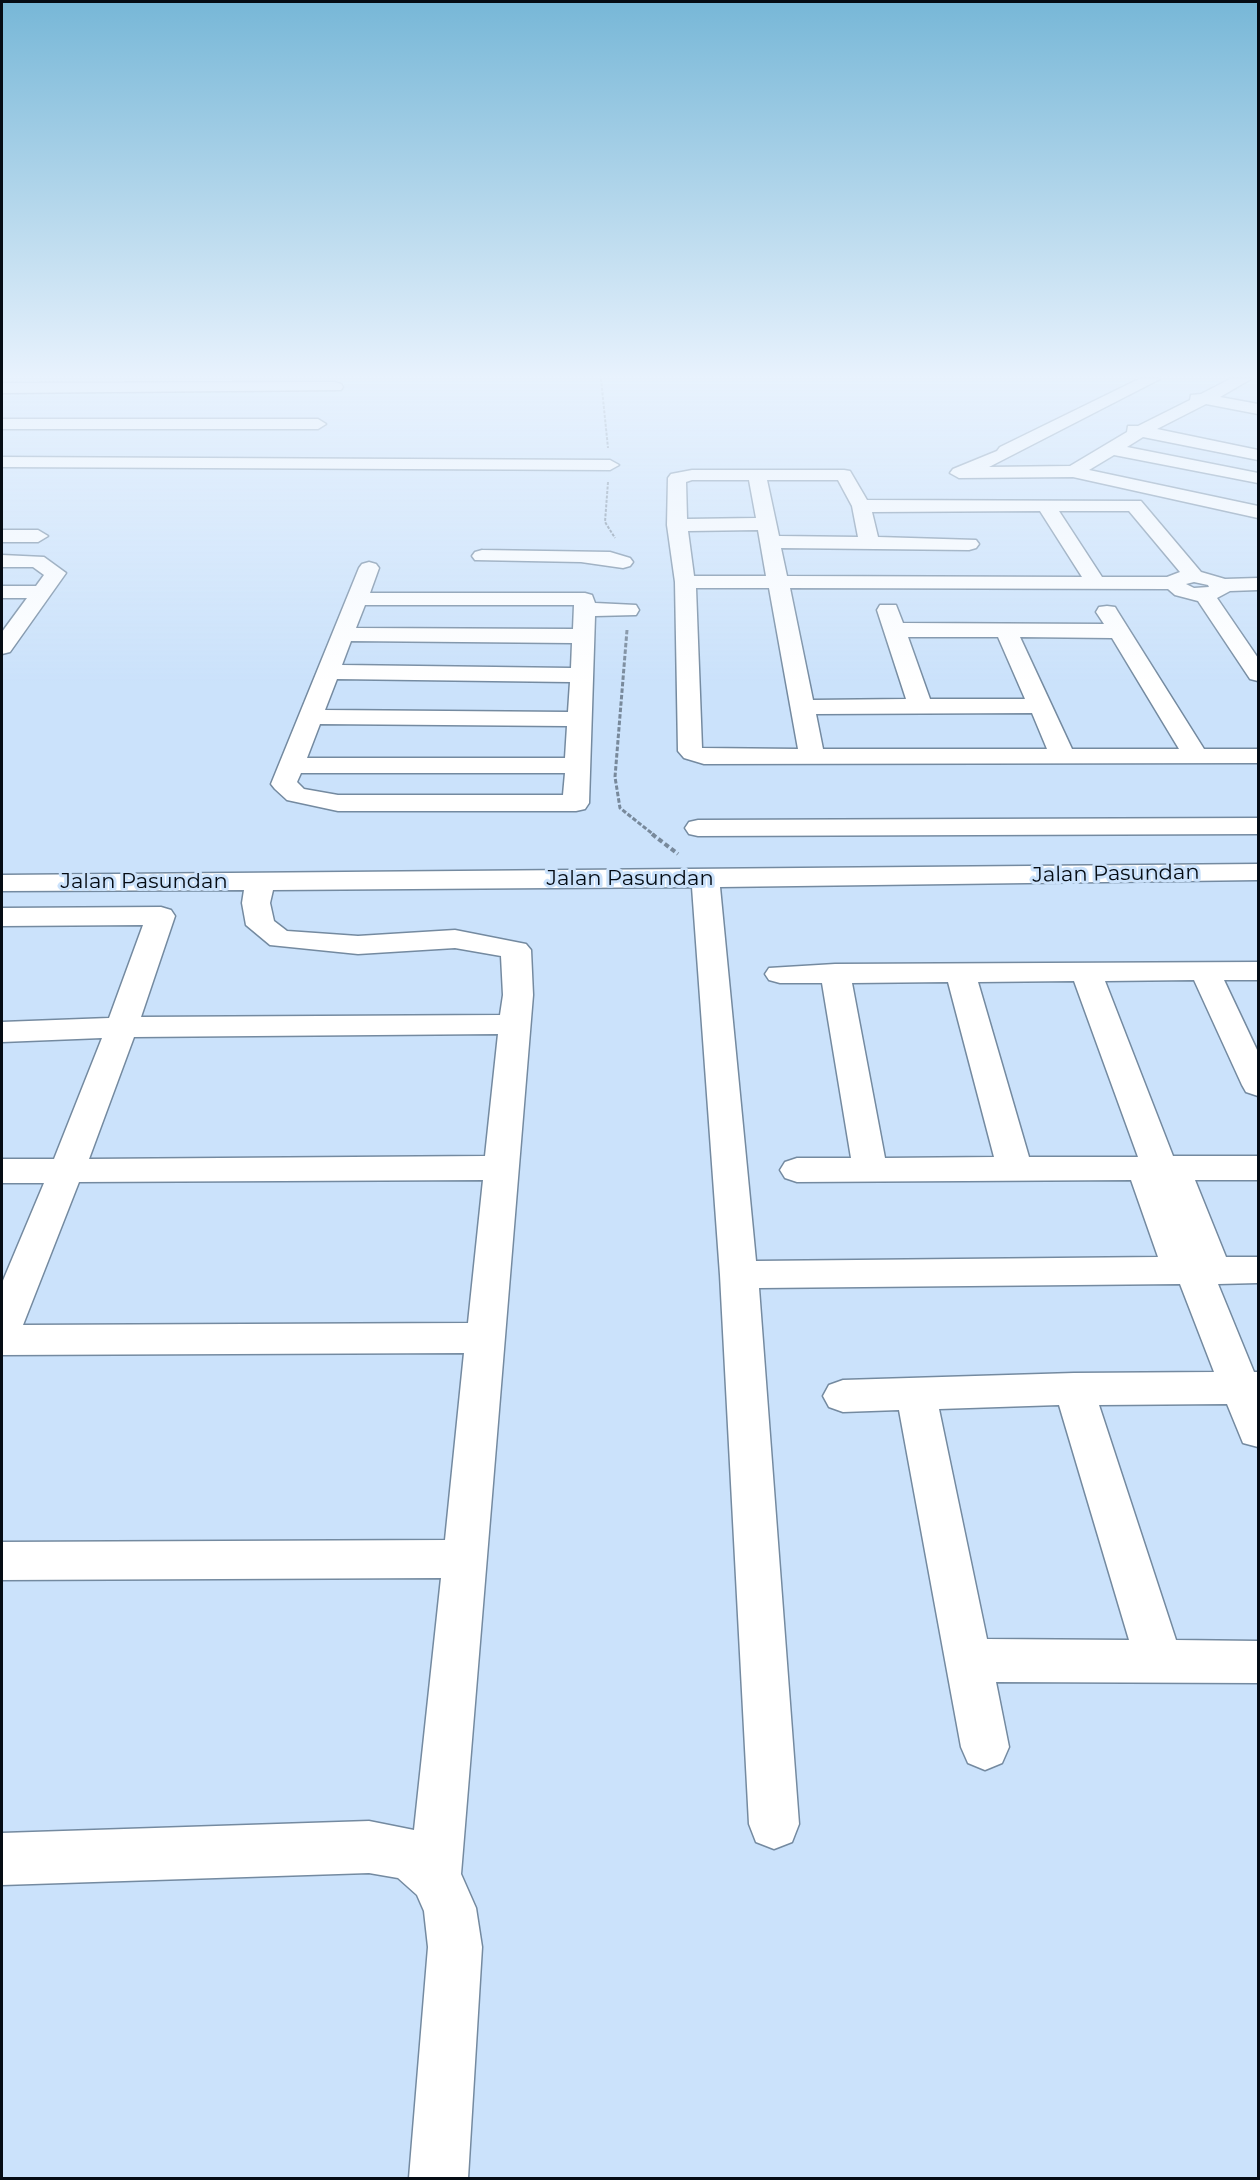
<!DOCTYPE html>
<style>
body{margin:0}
#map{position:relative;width:1260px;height:2180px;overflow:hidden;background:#cbe2fb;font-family:Montserrat,sans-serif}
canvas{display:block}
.frame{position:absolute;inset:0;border:3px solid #050c14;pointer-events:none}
</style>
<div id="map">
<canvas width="1260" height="2180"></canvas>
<div class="frame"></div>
</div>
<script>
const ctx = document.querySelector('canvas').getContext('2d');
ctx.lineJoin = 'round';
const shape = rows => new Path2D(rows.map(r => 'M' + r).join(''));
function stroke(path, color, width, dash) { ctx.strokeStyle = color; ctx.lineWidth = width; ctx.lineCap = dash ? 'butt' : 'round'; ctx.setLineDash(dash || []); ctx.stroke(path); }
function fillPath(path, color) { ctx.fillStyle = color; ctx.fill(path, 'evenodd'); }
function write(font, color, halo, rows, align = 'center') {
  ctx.font = font + ' Montserrat,sans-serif'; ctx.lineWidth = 6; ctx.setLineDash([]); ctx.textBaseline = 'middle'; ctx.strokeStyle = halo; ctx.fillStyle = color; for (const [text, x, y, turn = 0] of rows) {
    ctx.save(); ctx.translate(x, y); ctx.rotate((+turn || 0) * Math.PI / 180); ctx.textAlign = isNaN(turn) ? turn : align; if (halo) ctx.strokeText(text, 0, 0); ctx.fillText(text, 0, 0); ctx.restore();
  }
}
const minor = shape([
 [1139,379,1160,379,989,467,1070,466,1127,432,1128,426,1138,426,1190,400,1191,395,1201,394,1230,379,1251,379,1220,397,1258,404,1258,414,1206,404,1157,429,1258,450,1258,460,1143,437,1127,447,1258,473,1258,483,1114,455,1089,470,1258,506,1258,518,1073,477,959,478,950,473,953,469,997,451,1000,447,1139,379],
 [335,382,341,384,343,387,341,390,2,393,2,383,335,382],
 [2,419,318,419,326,424,318,429,2,429,2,419],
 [2,457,610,460,619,465,610,470,2,467,2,457],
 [692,470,844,470,850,471,867,500,1141,501,1201,572,1225,579,1258,578,1258,590,1230,591,1217,598,1258,658,1258,681,1250,679,1198,601,1175,595,1168,589,790,588,813,700,906,699,877,610,880,605,896,605,903,623,1104,624,1096,612,1099,607,1107,606,1115,607,1118,612,1204,749,1258,749,1258,763,704,764,684,758,678,751,675,582,667,525,668,478,671,474,692,470],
 [692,480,749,480,756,518,687,519,686,482,692,480],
 [767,480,838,480,852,506,858,537,779,536,767,480],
 [1040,511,1082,577,787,576,781,548,969,550,976,548,979,544,976,540,878,537,872,512,1040,511],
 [1059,511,1129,511,1180,572,1167,577,1102,577,1059,511],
 [758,530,766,576,694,576,688,531,758,530],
 [1194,582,1208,585,1209,587,1194,588,1186,584,1194,582],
 [696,588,769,588,798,749,702,748,696,588],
 [908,637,998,637,1025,699,930,699,908,637],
 [1020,637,1112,638,1179,749,1072,749,1020,637],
 [1032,713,1047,749,823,749,816,714,1032,713],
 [2,530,38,530,48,536,38,542,2,542,2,530],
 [482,550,610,552,630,558,633,562,630,566,623,568,581,562,475,560,472,556,475,552,482,550],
 [2,555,44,557,66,573,10,652,2,654,2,632,27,598,2,598,2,586,36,586,44,575,33,567,2,567,2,555],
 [369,562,376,564,379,568,370,593,585,593,592,595,595,603,636,605,639,610,636,615,595,616,589,803,585,809,576,811,338,811,287,800,275,789,271,784,359,568,362,564,369,562],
 [365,605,574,605,573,629,356,628,365,605],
 [351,641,572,643,571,668,342,665,351,641],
 [337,679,570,682,568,712,325,710,337,679],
 [320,724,567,726,565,758,307,758,320,724],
 [301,773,565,773,563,795,338,795,304,789,297,782,301,773],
 [1258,818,1258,834,698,836,689,834,685,828,689,822,698,820,1258,818],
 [1258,864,1258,880,720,887,756,1261,1158,1257,1131,1180,797,1182,785,1178,780,1170,785,1162,797,1158,851,1158,822,983,780,983,769,980,765,974,769,968,835,964,1258,962,1258,980,1224,980,1258,1052,1258,1096,1246,1092,1242,1085,1194,980,1105,981,1173,1156,1258,1156,1258,1180,1195,1180,1226,1257,1258,1257,1258,1283,1218,1284,1254,1372,1258,1372,1258,1447,1243,1443,1227,1404,1099,1405,1176,1640,1258,1641,1258,1683,996,1682,1009,1747,1002,1763,985,1770,968,1763,961,1747,899,1410,843,1412,829,1407,823,1396,829,1385,843,1380,1074,1373,1214,1372,1180,1284,759,1288,799,1824,792,1842,774,1849,756,1842,749,1824,720,1275,692,887,273,890,270,903,274,921,287,931,358,936,455,930,526,944,531,950,533,995,461,1874,476,1908,482,1947,468,2178,409,2178,428,1947,424,1911,417,1895,398,1878,369,1873,2,1885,2,1833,369,1821,414,1830,441,1578,2,1580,2,1542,445,1540,464,1353,2,1355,2,1283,44,1183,2,1183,2,1159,54,1159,102,1038,2,1042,2,1022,109,1018,143,925,2,926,2,908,161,907,171,910,175,916,141,1017,500,1015,503,995,501,956,455,948,358,954,270,945,246,925,242,903,244,890,2,891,2,875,1258,864],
 [1074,981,1138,1157,1029,1157,978,982,1074,981],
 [948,982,994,1157,885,1158,852,983,948,982],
 [498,1034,485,1156,89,1159,134,1037,498,1034],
 [483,1180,468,1323,23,1325,79,1182,483,1180],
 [1059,1405,1129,1640,987,1639,939,1409,1059,1405]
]);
stroke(minor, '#748aa0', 3);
stroke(shape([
 [601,379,608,448],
 [608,482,605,522,615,538]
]), '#78899b', 2, [3, 1.5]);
stroke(shape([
 [627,630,615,777,620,808,654,835]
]), '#78899b', 3, [4.5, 2]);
stroke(shape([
 [652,834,678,854]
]), '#78899b', 4, [5, 3]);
fillPath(minor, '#fff');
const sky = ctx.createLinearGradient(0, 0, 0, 685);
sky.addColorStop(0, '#77b7d7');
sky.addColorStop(0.55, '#e8f2fd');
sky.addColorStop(1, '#e8f2fd00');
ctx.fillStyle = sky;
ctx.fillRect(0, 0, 1260, 685);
write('21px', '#050c14', '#cbe2fb', [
 ["Jalan Pasundan",1116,874,-1],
 ["Jalan Pasundan",630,879],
 ["Jalan Pasundan",144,882]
]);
</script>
